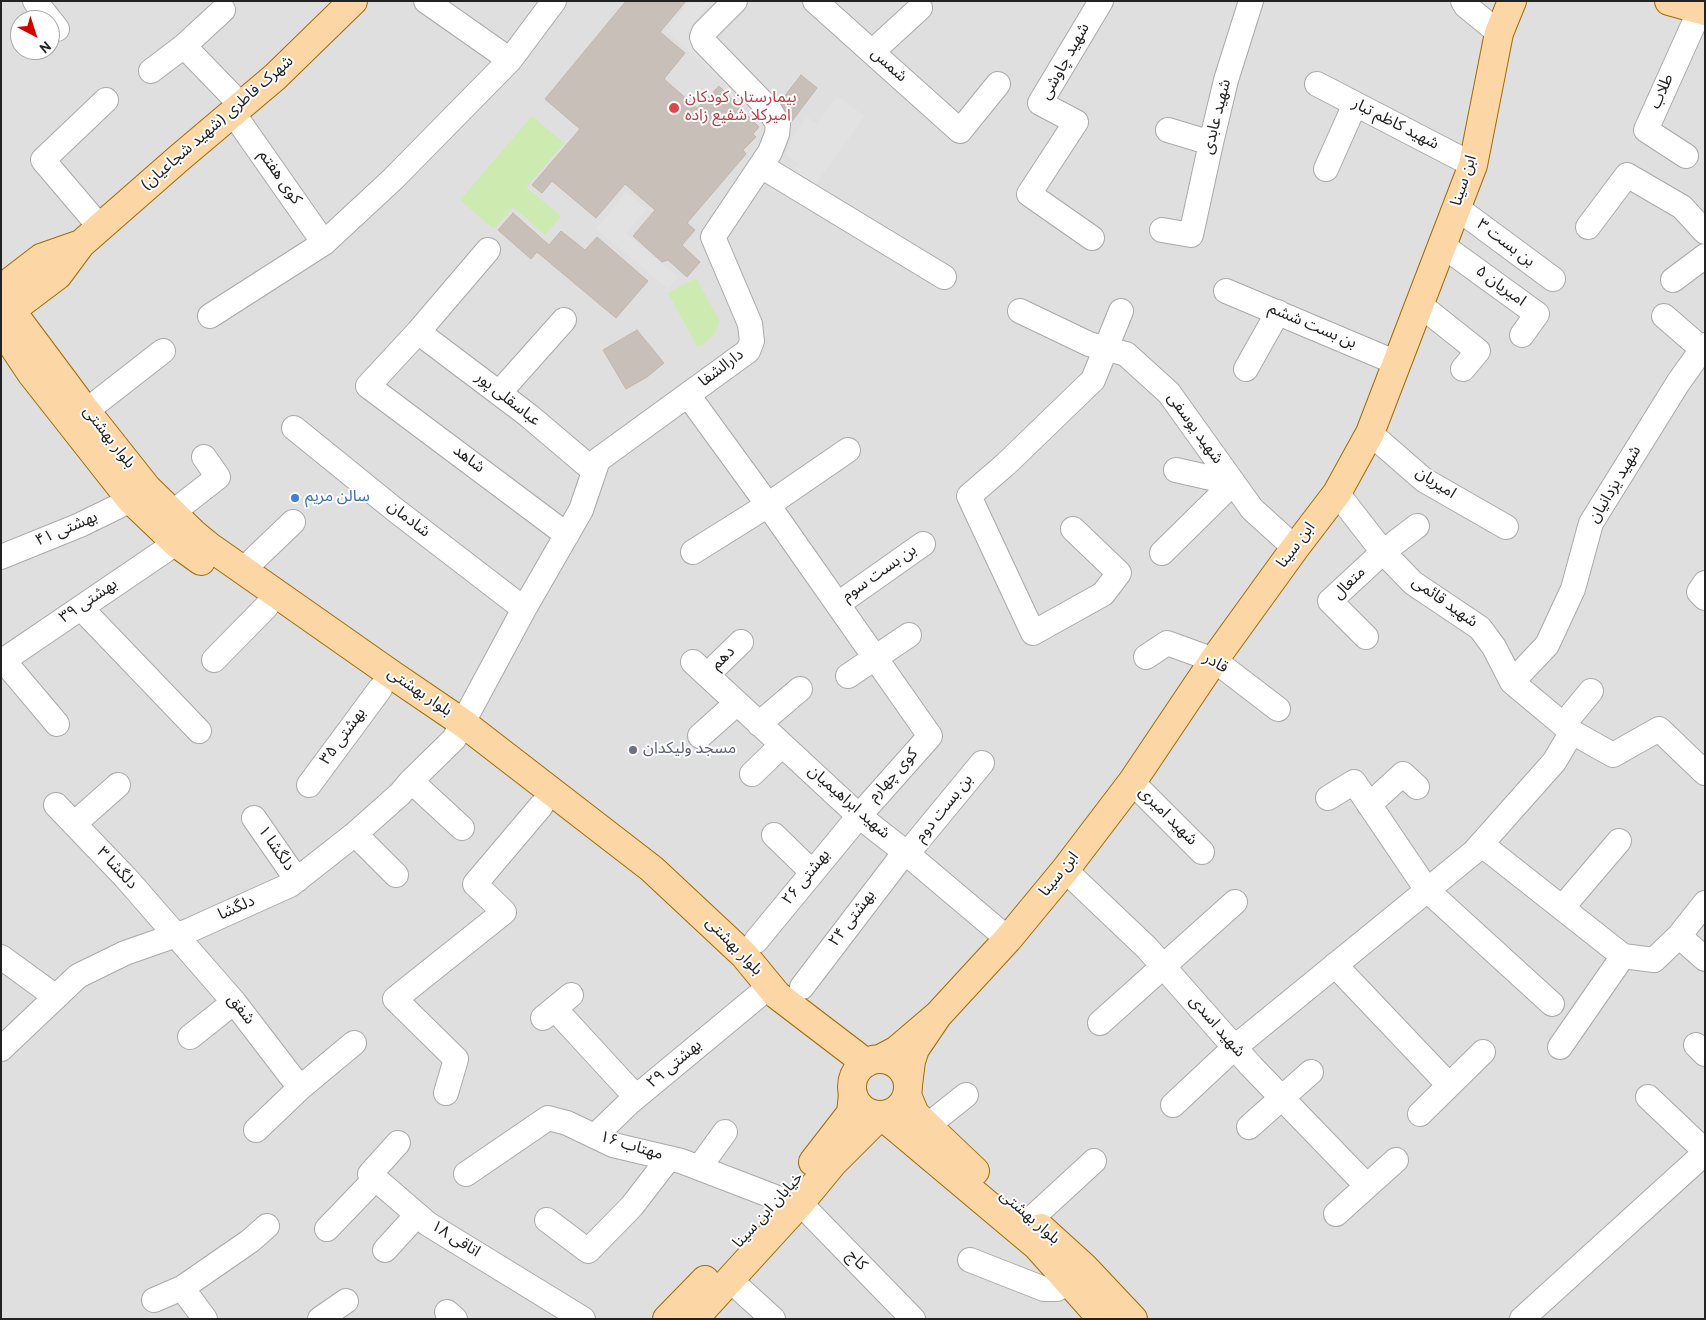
<!DOCTYPE html>
<meta charset="utf-8">
<style>
body{margin:0}
#map{position:relative;width:1706px;height:1320px;overflow:hidden;background:#f2efe9;font-family:Overpass,sans-serif}
canvas{display:block}
.frame{position:absolute;inset:0;border:2px solid #222;pointer-events:none}
.north{position:absolute;left:10px;top:10px;width:50px;height:50px;box-sizing:border-box;background:#fff;border:1px solid #a7a7a7;border-radius:50%;rotate:140deg;font-size:14px;font-weight:700;line-height:20px;text-align:center;color:#222}
.north::after{content:'';display:block;margin:auto;width:18px;height:22px;background:#d40000;clip-path:polygon(50% 0,100% 100%,50% 72%,0 100%)}
</style>
<div id="map">
<canvas width="1706" height="1320"></canvas>
<div class="frame"></div>
<div class="north">N</div>
</div>
<script>
const ctx = document.querySelector('canvas').getContext('2d');
ctx.lineJoin = 'round';
function fillPath(path, color) { ctx.fillStyle = color; ctx.fill(path, 'evenodd'); }
const shape = rows => new Path2D(rows.map(r => 'M' + r).join(''));
function stroke(path, color, width, dash) { ctx.strokeStyle = color; ctx.lineWidth = width; ctx.lineCap = dash ? 'butt' : 'round'; ctx.setLineDash(dash || []); ctx.stroke(path); }
function write(font, color, halo, rows, align = 'center') {
  ctx.font = font + ' Overpass,"Noto Sans Arabic",sans-serif'; ctx.lineWidth = 4; ctx.setLineDash([]); ctx.textBaseline = 'middle'; ctx.strokeStyle = halo; ctx.fillStyle = color; for (const [text, x, y, turn = 0] of rows) {
    ctx.save(); ctx.translate(x, y); ctx.rotate((+turn || 0) * Math.PI / 180); ctx.textAlign = isNaN(turn) ? turn : align; if (halo) ctx.strokeText(text, 0, 0); ctx.fillText(text, 0, 0); ctx.restore();
  }
}
fillPath(shape([
 [1,1,1705,1,1705,1319,1,1319],
 [20,20,50,20,50,50,20,50]
]), '#e0dfdf');
fillPath(shape([
 [532,116,564,143,526,187,561,216,545,235,513,207,494,229,460,200],
 [696,278,720,322,714,334,702,345,697,346,668,293]
]), '#cdebb0');
fillPath(shape([
 [690,1,711,1,687,33,735,88,732,91,666,30],
 [837,96,865,116,811,191,789,175,798,163,786,154,792,137,807,117,817,124],
 [626,192,647,208,626,234,678,277,668,289,596,229]
]), '#e2e2e2');
const building = shape([
 [626,1,686,1,660,32,685,53,664,79,697,108,719,86,759,127,753,134,756,137,743,150,746,154,687,223,695,230,682,245,700,262,687,277,668,260,662,262,633,236,655,210,625,184,596,218,552,181,542,193,532,185,580,129,545,99,626,1],
 [801,75,817,88,792,121,780,102,801,75],
 [513,213,549,245,561,231,585,250,597,237,648,281,616,318,537,252,531,259,498,230,513,213],
 [637,330,664,363,647,377,626,389,603,350,637,330]
]);
fillPath(building, '#c7bfb8');
stroke(building, '#c4b6ab', 1);
const minor = shape([
 [35,1,57,29],
 [426,1,510,60],
 [815,1,960,131,998,84],
 [1463,1,1466,6,1499,33],
 [184,46,242,106],
 [872,52,920,8],
 [151,71,184,46,223,10],
 [1317,84,1473,165],
 [233,113,324,243],
 [1168,130,1211,143],
 [1686,156,1646,130,1700,10],
 [761,166,944,277],
 [1326,169,1355,104],
 [1457,208,1553,279],
 [100,227,43,160,106,100],
 [1588,227,1627,175,1682,207,1705,232],
 [1162,230,1191,235,1211,143,1226,80,1251,1],
 [1092,238,1029,194,1076,122,1040,103,1101,1],
 [1442,245,1537,314,1522,335],
 [488,250,418,332,368,386,567,535],
 [1673,280,1705,256],
 [1226,291,1397,363],
 [1419,304,1478,351,1463,369],
 [1020,311,1089,344,1126,354,1169,393,1252,509,1295,548],
 [210,316,324,243,393,179,510,60,554,1],
 [1664,316,1702,349],
 [418,332,528,415,594,471],
 [1246,369,1278,312],
 [499,393,564,320],
 [688,395,768,505,930,736,859,816,756,941],
 [86,411,163,351],
 [294,428,394,509,524,609],
 [1370,433,1424,480,1506,527],
 [1337,493,1383,552,1413,583,1480,628,1494,647,1512,682,1572,732,1613,755,1659,729,1705,773],
 [172,513,218,477,204,457],
 [1073,529,1119,573,1103,594,1033,633,969,496,1006,464,1093,380,1121,311],
 [693,552,768,505,848,450],
 [1162,553,1233,483,1176,470],
 [1,557,80,525,131,500],
 [244,569,293,522],
 [1705,583,1699,592,1705,598],
 [838,604,923,544],
 [81,608,199,731],
 [1366,637,1330,601,1383,552,1417,526],
 [1146,657,1167,643,1214,660,1278,709],
 [3,660,57,724],
 [214,660,266,607],
 [1,662,176,543],
 [693,662,859,816,905,852,1008,939],
 [707,675,741,642],
 [848,676,909,635],
 [1512,682,1547,645,1573,589,1591,523,1678,383,1705,345],
 [759,724,800,689],
 [1563,725,1591,691],
 [700,736,737,703],
 [752,774,782,745],
 [411,781,462,828],
 [1132,782,1202,852],
 [309,785,380,689],
 [1328,798,1354,782,1427,890,1552,1004],
 [56,805,126,878,234,1002,300,1088],
 [1369,805,1403,774,1417,787],
 [254,818,297,880],
 [74,824,118,785],
 [355,834,396,875],
 [774,835,812,872],
 [1481,844,1623,956,1654,960,1679,936,1705,903],
 [907,854,982,763],
 [1065,870,1147,948,1251,1066,1366,1185],
 [1562,908,1619,841],
 [1679,936,1705,959],
 [1,957,56,997],
 [1335,965,1449,1085],
 [802,987,905,852],
 [555,1009,636,1097],
 [543,1018,571,995],
 [1100,1023,1235,902],
 [190,1037,234,1002],
 [1696,1045,1705,1054],
 [1560,1047,1623,956],
 [1,1049,78,976,125,953,188,931,290,885,355,834,400,794,411,781,454,739,524,609,581,510,598,460,748,351,752,341,750,324,713,237,770,152,777,134,778,124,769,109,704,42,702,37,704,32,735,1],
 [446,1093,456,1059,395,999,504,912,475,884,541,806],
 [1648,1097,1705,1151],
 [1173,1105,1235,1047,1474,852,1554,762,1572,732],
 [1420,1114,1483,1052],
 [927,1126,966,1095],
 [1249,1127,1311,1072],
 [256,1130,300,1088,354,1043],
 [595,1136,630,1102,758,996],
 [398,1143,370,1174,428,1224,583,1319],
 [699,1168,725,1132],
 [466,1174,548,1118,567,1123,613,1145,681,1161,780,1199],
 [800,1203,913,1319],
 [1336,1214,1396,1160],
 [1031,1219,1094,1161],
 [547,1220,588,1251,632,1206,669,1158],
 [327,1229,375,1179],
 [385,1250,417,1215],
 [970,1260,1044,1289,1057,1289,1068,1281],
 [730,1280,773,1319],
 [182,1288,205,1319],
 [154,1300,182,1288,250,1241,267,1226],
 [447,1312,455,1319],
 [320,1319,346,1301],
 [1522,1319,1705,1153]
]);
const major = shape([
 [1669,1,1705,11],
 [1,289,41,258,81,244],
 [1,297,86,411,147,488,193,533,210,547,391,674,463,723,652,869,744,955,777,995,866,1063],
 [1,318,58,275,81,244,178,159,275,77,353,1],
 [1,328,31,373,131,500,176,543,201,561],
 [938,1015,1008,939,1065,870,1132,782,1214,660,1295,548,1337,493,1370,433,1473,165,1499,33,1512,1],
 [880,1059,897,1050,938,1015,915,1049,911,1061,908,1085],
 '852 1087a28 28 0 1 1 56 0a28 28 0 1 1-56 0Z',
 [907,1095,915,1114,975,1171],
 [813,1162,851,1113,853,1094],
 [1041,1228,1084,1267,1133,1319],
 [667,1319,705,1280],
 [694,1319,800,1203,833,1163,881,1115,1037,1246,1102,1319]
]);
stroke(minor, '#a9a9a9', 26);
stroke(major, '#a06b00', 30);
stroke(minor, '#fff', 24);
stroke(major, '#fcd6a4', 28);
for (const [x, y, r, color] of [
 [674,108,6,"#e0444e"],
 [295,498,5,"#3f7fe0"],
 [633,750,5,"#6b7280"]
]) { const dot = new Path2D(); dot.arc(x, y, r, 0, 2 * Math.PI); ctx.fillStyle = color; ctx.fill(dot); stroke(dot, '#fff', 2); }
write('16px', '#222', '#fff', [
 ["شهید چاوشی",1066,62,-61],
 ["شمس",888,66,42],
 ["طلاب",1663,92,-66],
 ["شهید عابدی",1218,117,-76],
 ["شهرک فاطری (شهید شجاعیان)",218,124,-41],
 ["شهید کاظم تبار",1395,125,27],
 ["کوی هفتم",279,178,55],
 ["ابن سینا",1465,181,-72],
 ["بن بست ۳",1505,244,37],
 ["امیریان ۵",1500,287,36],
 ["بن بست ششم",1312,327,23],
 ["دارالشفا",722,369,-37],
 ["عباسقلی پور",507,400,38],
 ["شهید یوسفی",1194,429,54],
 ["بلوار بهشتی",108,438,52],
 ["شاهد",468,460,37],
 ["امیریان",1435,484,33],
 ["شهید یزدانیان",1616,485,-59],
 ["شادمان",408,520,38],
 ["بهشتی ۴۱",67,530,-23],
 ["ابن سینا",1297,546,-53],
 ["بن بست سوم",880,574,-35],
 ["متعال",1350,584,-45],
 ["بهشتی ۳۹",89,602,-34],
 ["شهید قائمی",1444,603,35],
 ["دهم",724,659,-45],
 ["قادر",1215,664,30],
 ["بلوار بهشتی",419,693,34],
 ["بهشتی ۳۵",344,737,-54],
 ["کوی چهارم",894,776,-48],
 ["شهید ابراهیمیان",848,803,41],
 ["بن بست دوم",945,809,-51],
 ["شهید امیری",1167,817,45],
 ["دلگشا ۱",275,849,55],
 ["دلگشا ۳",116,869,47],
 ["ابن سینا",1060,875,-51],
 ["بهشتی ۲۶",807,878,-51],
 ["دلگشا",237,909,-24],
 ["بهشتی ۲۴",853,919,-53],
 ["بلوار بهشتی",733,947,46],
 ["شفق",240,1010,52],
 ["شهید اسدی",1216,1027,49],
 ["بهشتی ۲۹",675,1065,-40],
 ["مهتاب ۱۶",631,1147,17],
 ["خیابان ابن سینا",769,1211,-48],
 ["بلوار بهشتی",1029,1218,41],
 ["اتاقی ۱۸",455,1240,32],
 ["کاج",856,1261,46]
]);
write('16px', '#be3a42', '#fff', [
 ["بیمارستان کودکان",685,99],
 ["امیرکلا شفیع زاده",685,117]
], 'left');
write('16px', '#366cbe', '#fff', [
 ["سالن مریم",305,498]
], 'left');
write('16px', '#5b616d', '#fff', [
 ["مسجد ولیکدان",643,750]
], 'left');
</script>
